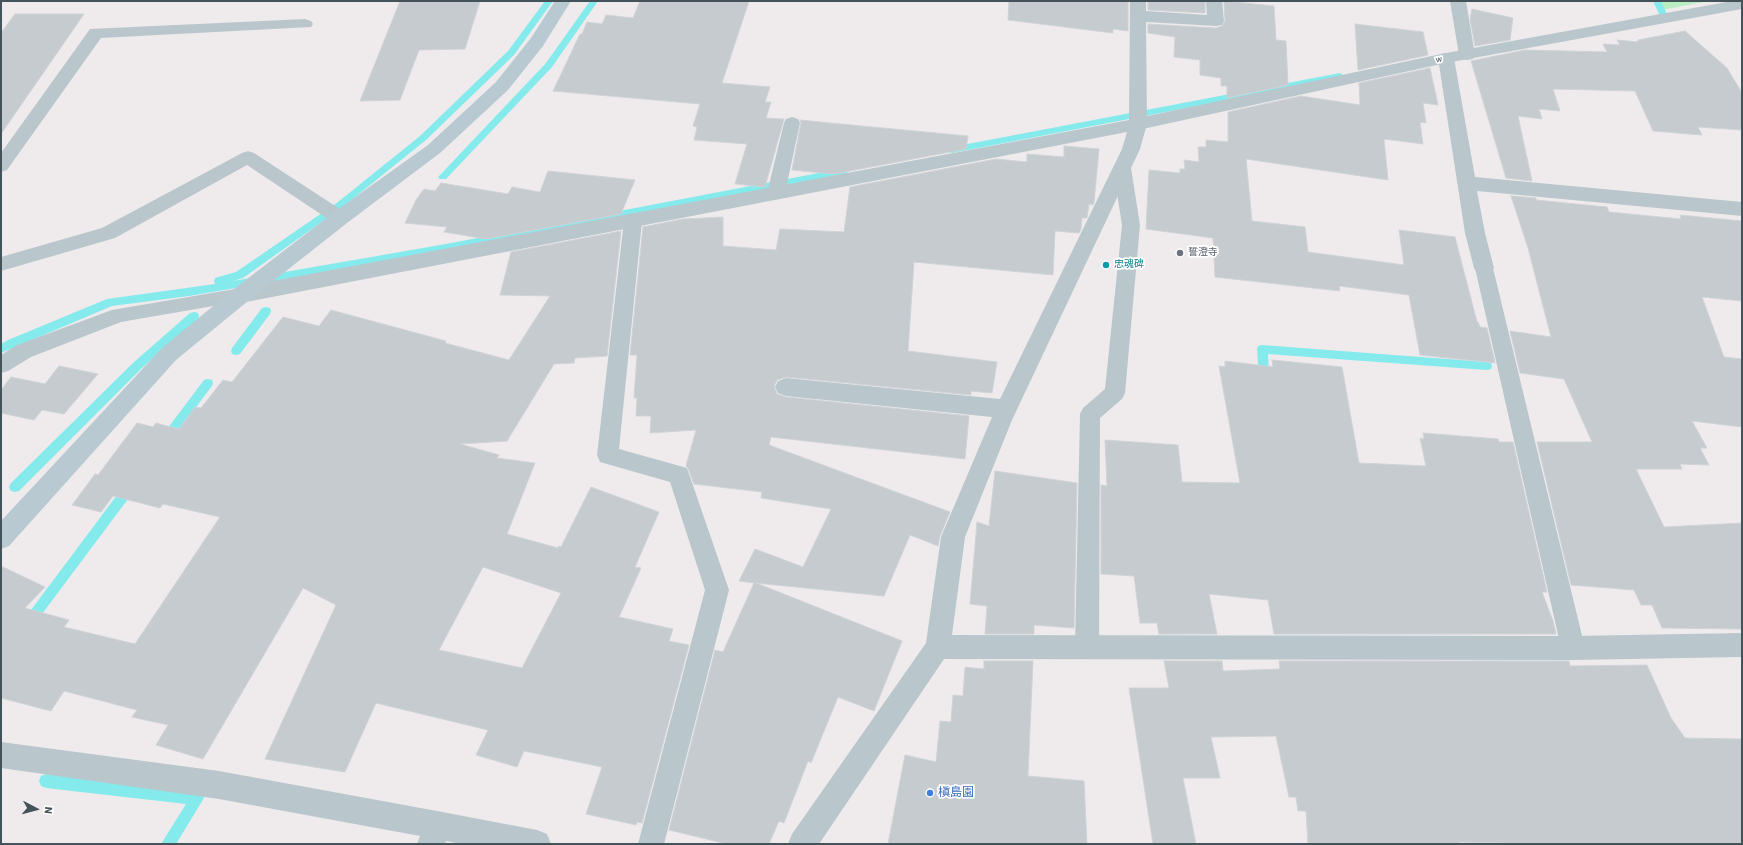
<!DOCTYPE html>
<meta charset="utf-8">
<style>
body{margin:0}
#map{position:relative;width:1743px;height:845px;overflow:hidden;background:#efebec;font-family:"Source Sans 3",sans-serif}
canvas{display:block}
.frame{position:absolute;inset:0;border:2px solid #445359;pointer-events:none}
.north{position:absolute;left:16px;top:789px;width:40px;height:40px;-webkit-text-stroke:3px #fff;paint-order:stroke;rotate:96deg;font-size:11px;font-weight:700;line-height:16px;text-align:center;color:#445359}
.north::after{content:'';display:block;margin:auto;width:14px;height:18px;background:#445359;clip-path:polygon(50% 0,100% 100%,50% 72%,0 100%)}
</style>
<div id="map">
<canvas width="1743" height="845"></canvas>
<div class="frame"></div>
<div class="north">N</div>
</div>
<script>
const ctx = document.querySelector('canvas').getContext('2d');
ctx.lineJoin = 'round';
function fillPath(path, color) { ctx.fillStyle = color; ctx.fill(path, 'evenodd'); }
const shape = rows => new Path2D(rows.map(r => 'M' + r).join(''));
function stroke(path, color, width, dash) { ctx.strokeStyle = color; ctx.lineWidth = width; ctx.lineCap = dash ? 'butt' : 'round'; ctx.setLineDash(dash || []); ctx.stroke(path); }
function write(font, color, halo, rows, align = 'center') {
  ctx.font = font + ' "Source Sans 3","Noto Sans JP",sans-serif'; ctx.lineWidth = 3.5; ctx.setLineDash([]); ctx.textBaseline = 'middle'; ctx.strokeStyle = halo; ctx.fillStyle = color; for (const [text, x, y, turn = 0] of rows) {
    ctx.save(); ctx.translate(x, y); ctx.rotate((+turn || 0) * Math.PI / 180); ctx.textAlign = isNaN(turn) ? turn : align; if (halo) ctx.strokeText(text, 0, 0); ctx.fillText(text, 0, 0); ctx.restore();
  }
}
fillPath(shape([
 [1657,1,1709,1,1661,10]
]), '#b8eec2');
fillPath(shape([
 [545,1,553,1,514,55,426,140,344,206,243,278,233,281,446,244,845,168,850,171,845,174,446,252,189,296,112,306,1,353,1,344,8,340,107,299,215,284,214,281,215,278,236,272,338,202,420,136,508,51,545,1],
 [590,1,598,1,552,67,446,179,440,179,438,177,440,175,546,63,590,1],
 [1653,1,1661,1,1667,14,1666,16,1660,16,1653,1],
 [1340,73,1344,76,1343,78,952,153,947,150,952,147,1340,73],
 [266,307,270,308,271,311,270,314,240,354,236,355,232,354,231,351,232,348,262,308,266,307],
 [194,312,198,313,199,316,198,319,142,368,19,491,15,492,11,491,9,487,11,483,134,362,190,313,194,312],
 [1262,345,1487,362,1491,363,1492,366,1491,369,1487,370,1268,354,1269,380,1268,383,1264,384,1260,383,1259,380,1257,349,1258,346,1262,345],
 [208,379,212,380,213,383,212,386,169,443,165,445,161,443,159,440,161,437,204,380,208,379],
 [130,482,134,483,136,487,134,491,33,626,29,628,25,626,23,622,25,618,126,483,130,482],
 [46,774,197,791,202,793,204,798,176,844,161,844,186,804,46,788,41,786,39,781,41,776,46,774]
]), '#84eaec');
const building = shape([
 [400,1,480,1,465,49,419,50,400,100,360,101,400,1],
 [640,1,749,1,722,83,770,87,765,102,771,102,766,118,784,119,765,187,735,184,747,144,694,140,697,127,693,126,700,104,553,91,580,34,582,34,587,22,602,24,606,15,633,18,640,1],
 [1009,1,1128,1,1128,31,1113,29,1113,33,1008,20,1009,1],
 [1148,1,1205,1,1205,13,1148,10,1148,1],
 [1224,1,1274,6,1276,40,1286,41,1288,85,1227,98,1227,86,1221,86,1221,78,1200,75,1200,60,1174,57,1175,37,1148,33,1148,24,1216,28,1222,26,1225,21,1224,1],
 [1472,9,1513,18,1510,40,1475,46,1470,19,1472,9],
 [15,14,84,14,1,134,1,33,15,14],
 [1355,24,1423,32,1428,55,1358,70,1355,24],
 [1685,31,1727,68,1742,93,1742,130,1698,127,1702,135,1653,131,1635,91,1553,89,1560,111,1539,109,1542,119,1518,116,1532,181,1506,178,1471,61,1525,50,1607,52,1603,44,1620,45,1617,40,1638,42,1638,40,1685,31],
 [1430,68,1438,105,1423,103,1426,123,1420,122,1423,144,1384,139,1388,180,1246,159,1252,221,1305,227,1308,252,1404,265,1399,230,1455,237,1477,322,1478,322,1480,327,1487,328,1495,363,1420,355,1409,295,1339,286,1340,291,1215,277,1213,238,1146,229,1149,170,1180,173,1180,169,1185,169,1184,160,1199,162,1198,147,1206,147,1206,140,1228,142,1228,112,1301,96,1360,105,1359,83,1430,68],
 [800,120,830,123,968,136,966,149,834,174,792,170,801,123,800,120],
 [1064,146,1099,149,1094,203,1093,205,1089,204,1087,218,1082,218,1081,229,1079,233,1055,231,1053,275,914,262,908,351,997,362,992,393,971,391,971,395,786,377,777,380,774,386,777,394,786,397,969,416,965,459,771,437,769,445,950,512,940,536,938,546,910,535,884,596,756,583,902,641,874,711,838,697,811,763,808,761,784,823,779,821,769,844,727,844,669,830,715,650,723,652,754,583,739,581,755,549,803,567,831,509,761,498,762,492,694,484,688,468,686,466,696,430,650,433,651,416,636,416,637,398,634,398,637,355,630,355,643,227,683,219,723,217,723,246,776,250,780,229,844,232,850,187,996,159,1027,162,1027,154,1064,157,1064,146],
 [548,171,635,180,621,214,486,239,444,232,447,227,405,223,416,200,424,189,435,191,441,183,508,194,512,187,540,192,548,171],
 [1511,196,1536,198,1536,200,1607,207,1609,212,1681,219,1680,215,1742,221,1742,301,1702,297,1724,357,1742,359,1742,427,1692,421,1707,448,1700,448,1709,465,1680,464,1682,469,1636,469,1664,527,1742,523,1742,629,1662,628,1652,605,1641,605,1634,590,1571,585,1537,442,1592,442,1564,379,1520,373,1510,331,1551,337,1528,248,1511,196],
 [621,231,607,356,575,358,574,363,554,364,507,441,460,444,499,455,497,458,535,463,507,534,558,548,559,546,561,547,591,487,659,512,635,567,641,568,619,617,673,629,669,641,689,645,642,823,637,822,636,825,586,814,602,767,524,751,517,767,476,755,488,730,376,703,345,772,265,759,336,605,303,588,203,759,156,745,168,725,132,717,137,710,64,691,51,711,1,698,1,566,45,587,25,608,69,620,64,627,135,644,220,517,163,504,160,508,113,496,101,512,72,505,95,474,98,475,137,423,153,427,156,423,179,429,195,407,201,408,223,380,232,382,283,317,319,326,331,310,446,341,445,343,509,360,550,296,500,295,511,252,621,231],
 [483,567,561,593,522,668,439,650,483,567],
 [1272,360,1342,367,1359,463,1426,466,1420,438,1424,439,1423,433,1498,439,1499,442,1513,442,1547,592,1542,592,1553,621,1556,634,1274,634,1268,600,1209,594,1217,634,1159,634,1157,623,1140,623,1134,576,1101,574,1101,485,1107,486,1105,440,1178,445,1182,482,1240,483,1219,366,1225,367,1225,361,1273,367,1272,360],
 [59,366,98,374,64,414,42,410,34,420,1,413,1,390,11,377,45,384,59,366],
 [995,471,1077,483,1074,628,1034,625,1034,634,985,634,987,606,970,604,977,522,989,526,995,471],
 [984,661,1033,661,1028,776,1084,781,1087,844,888,844,905,755,936,762,940,721,951,722,953,695,963,696,965,667,984,669,984,661],
 [1164,661,1222,661,1223,671,1280,669,1279,661,1569,661,1570,666,1647,665,1671,718,1685,738,1742,739,1742,844,1545,844,1459,842,1460,844,1308,844,1306,811,1298,811,1296,797,1289,797,1276,736,1211,737,1220,778,1183,778,1196,844,1153,844,1129,688,1169,688,1164,661]
]);
fillPath(building, '#c5cbcf');
stroke(building, '#cfd3d8', 1);
fillPath(shape([
 [1732,1,1742,1,1742,9,1446,63,1138,130,1132,128,1130,124,1132,120,1138,118,1446,53,1732,1],
 [305,19,311,21,313,24,311,27,101,38,7,170,1,172,1,153,90,29,305,19],
 [792,117,798,119,800,123,785,193,782,198,776,199,770,198,767,193,784,123,786,119,792,117],
 [248,151,254,153,346,213,349,218,346,223,340,225,334,223,247,165,115,238,1,271,1,257,102,228,242,153,248,151],
 [1122,162,1128,164,1131,168,1140,225,1125,393,1122,399,1100,418,1099,647,1096,655,1087,659,1078,655,1075,647,1080,414,1083,408,1105,389,1122,225,1113,168,1116,164,1122,162],
 [633,214,639,216,642,221,619,449,687,468,729,590,664,844,638,844,705,590,670,482,600,462,597,455,624,221,627,216,633,214],
 [1484,261,1491,263,1493,268,1585,648,1582,656,1573,660,1564,656,1561,648,1475,268,1477,263,1484,261],
 [241,288,248,290,251,295,248,300,121,322,31,357,8,371,1,373,1,355,17,345,112,310,241,288]
]), '#b9c7cc');
fillPath(shape([
 [1130,1,1146,1,1146,11,1207,15,1206,1,1222,1,1224,21,1222,25,1216,26,1146,22,1147,124,1140,149,1012,420,965,537,952,635,1573,636,1742,633,1742,657,1573,660,944,659,819,844,788,844,792,834,926,643,941,537,992,417,786,396,778,393,775,387,778,381,786,378,1000,399,1122,149,1127,132,241,303,234,301,231,295,234,289,241,287,1129,120,1130,1],
 [1450,1,1466,1,1475,55,1473,59,1467,60,1461,59,1459,55,1450,1],
 [1446,53,1452,54,1454,58,1475,177,1742,202,1742,216,1477,191,1485,233,1494,268,1491,273,1484,276,1477,273,1474,268,1465,233,1438,58,1440,54,1446,53],
 [1,742,219,771,437,811,537,830,547,834,551,844,462,844,446,841,445,844,417,844,420,836,219,799,1,768,1,742]
]), '#b9c7cc');
fillPath(shape([
 [555,1,571,1,543,46,508,90,440,153,347,223,248,301,176,360,9,546,1,549,1,521,162,348,234,289,333,213,428,145,496,82,531,38,555,1]
]), '#b8c9d1');
for (const [x, y, r, color] of [
 [1180,253,4,"#6b7280"],
 [1106,265,4,"#0f9aa8"],
 [930,793,4,"#3f7fe0"]
]) { const dot = new Path2D(); dot.arc(x, y, r, 0, 2 * Math.PI); ctx.fillStyle = color; ctx.fill(dot); stroke(dot, '#fff', 1.5); }
write('9px', '#445359', '#fff', [
 ["w",1439,60,-12]
]);
write('10px', '#5b616d', '#fff', [
 ["誓澄寺",1188,253]
], 'left');
write('10px', '#0d838f', '#fff', [
 ["忠魂碑",1114,265]
], 'left');
write('12px', '#366cbe', '#fff', [
 ["槇島園",938,793]
], 'left');
</script>
